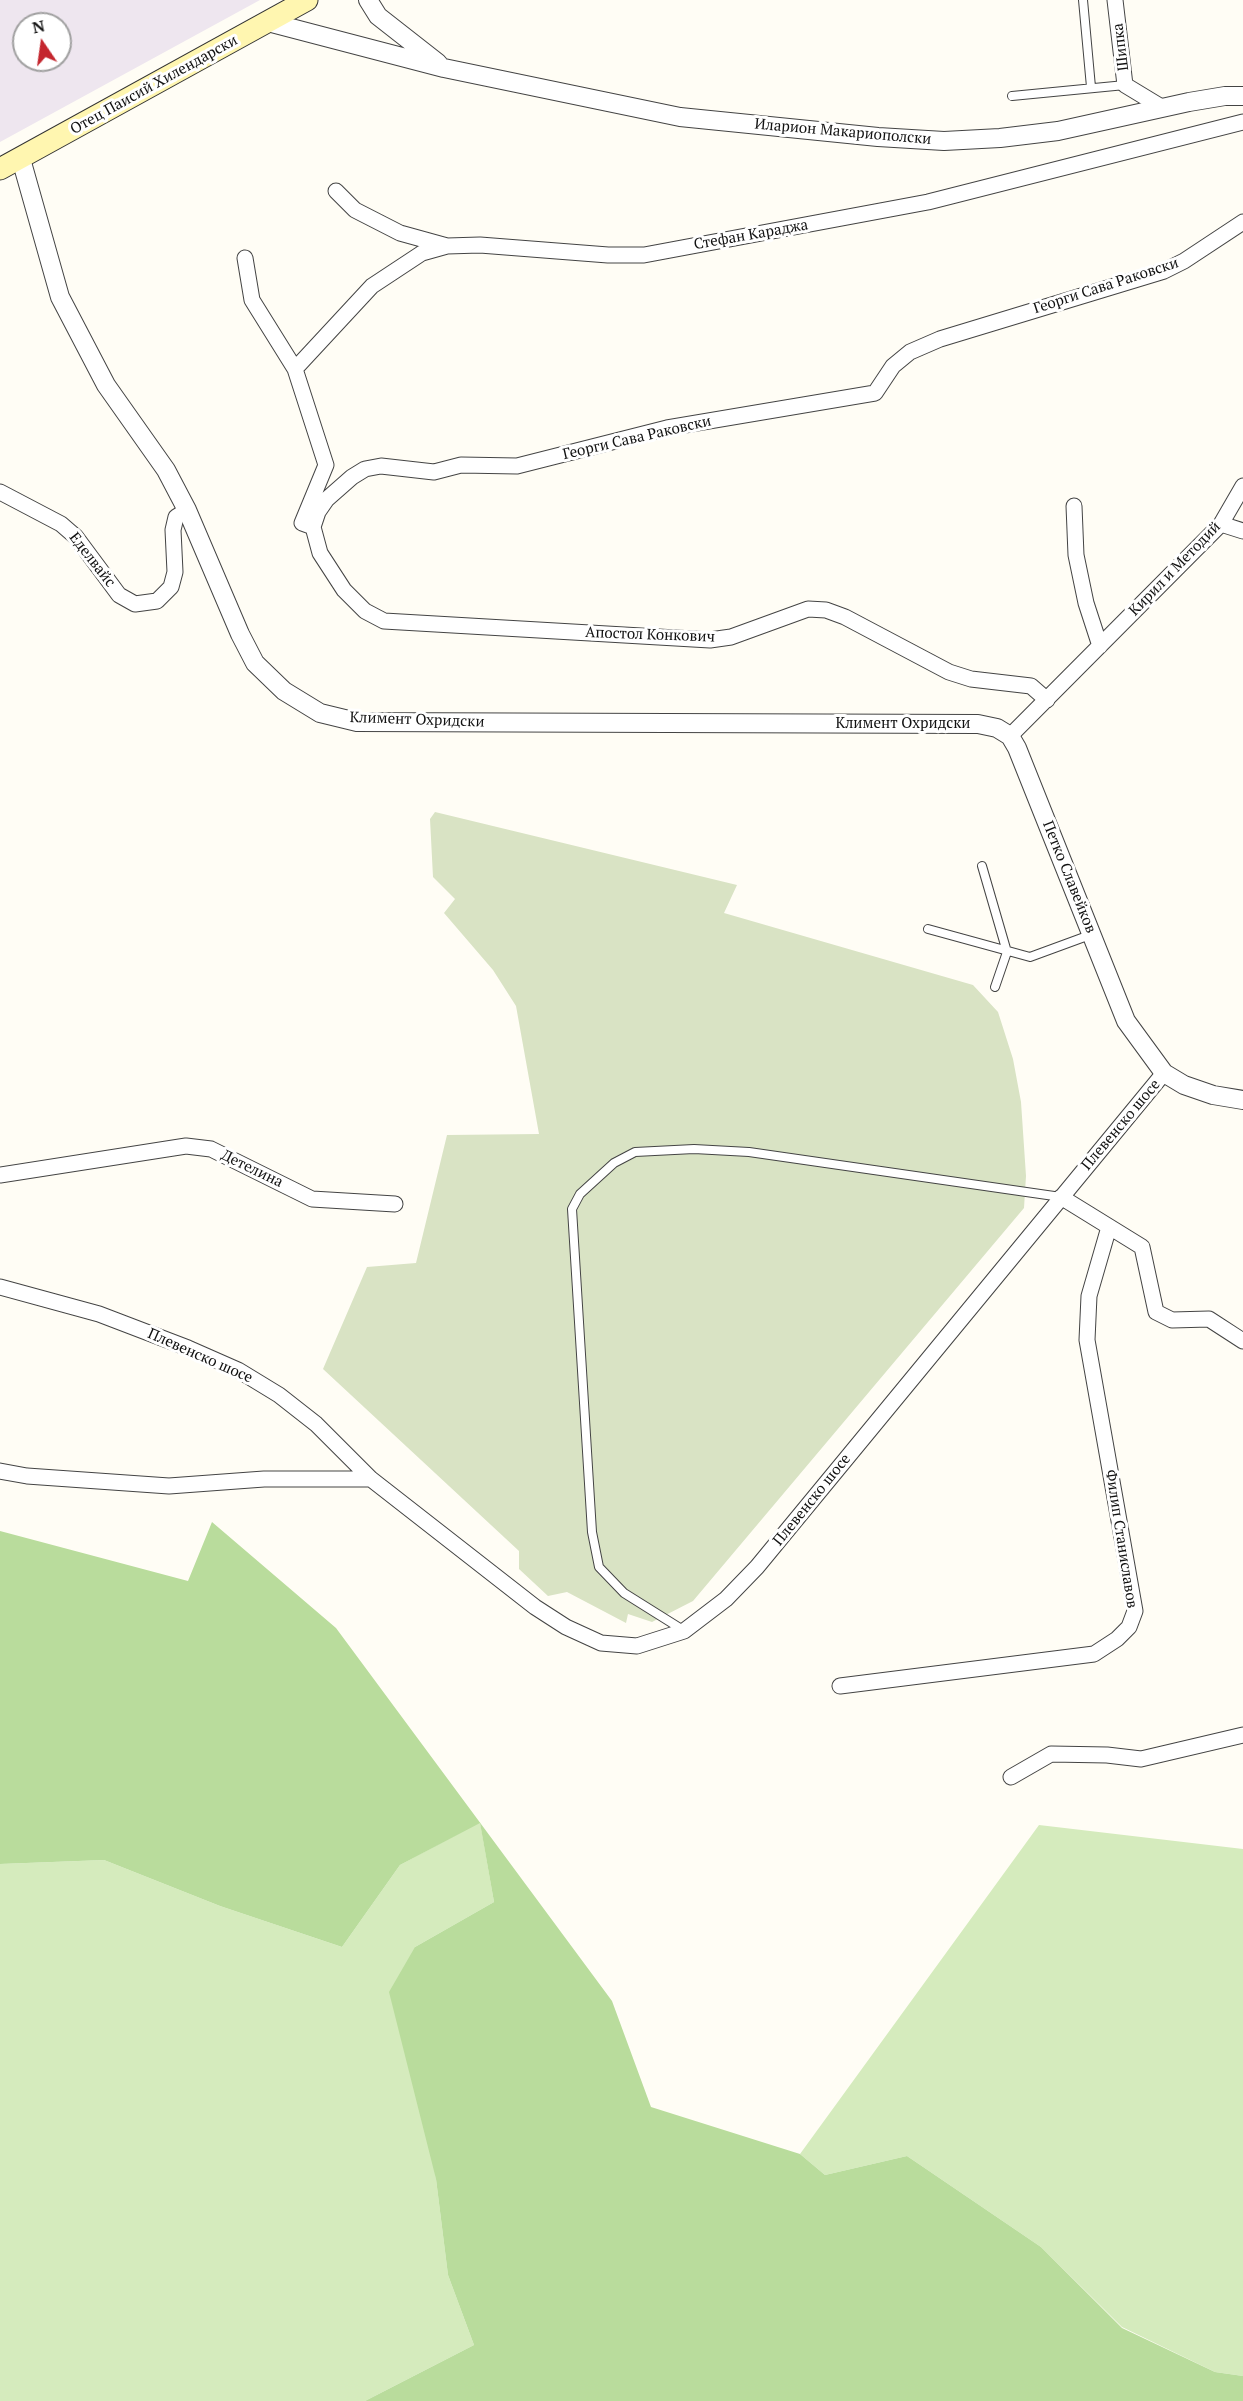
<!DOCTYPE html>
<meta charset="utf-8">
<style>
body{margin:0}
#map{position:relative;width:1243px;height:2401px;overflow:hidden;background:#fffdf5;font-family:"PT Serif",serif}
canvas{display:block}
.north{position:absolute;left:12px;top:12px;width:60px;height:60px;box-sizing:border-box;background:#fff;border:2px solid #a0a0a0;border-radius:50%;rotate:347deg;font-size:16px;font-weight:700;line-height:24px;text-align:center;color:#111}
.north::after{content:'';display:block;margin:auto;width:21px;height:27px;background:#c4262e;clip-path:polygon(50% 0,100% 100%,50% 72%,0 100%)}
</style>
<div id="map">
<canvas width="1243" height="2401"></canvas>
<div class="north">N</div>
</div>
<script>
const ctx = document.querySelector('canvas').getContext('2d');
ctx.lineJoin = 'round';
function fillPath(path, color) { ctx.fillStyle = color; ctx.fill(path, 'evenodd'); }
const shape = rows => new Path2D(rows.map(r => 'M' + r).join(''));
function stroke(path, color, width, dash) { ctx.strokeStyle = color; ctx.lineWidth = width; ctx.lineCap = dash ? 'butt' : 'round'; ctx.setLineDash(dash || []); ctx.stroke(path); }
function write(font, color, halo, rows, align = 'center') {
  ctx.font = font + ' "PT Serif",serif'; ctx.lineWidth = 6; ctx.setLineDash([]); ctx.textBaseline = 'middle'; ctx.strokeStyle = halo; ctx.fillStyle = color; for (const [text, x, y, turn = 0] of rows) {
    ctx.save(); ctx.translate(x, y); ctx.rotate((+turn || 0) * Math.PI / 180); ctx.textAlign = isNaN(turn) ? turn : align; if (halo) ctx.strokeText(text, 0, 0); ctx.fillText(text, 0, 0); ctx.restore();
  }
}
fillPath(shape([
 [0,0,260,0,0,142],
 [24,24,60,24,60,60,24,60]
]), '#eee6ef');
fillPath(shape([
 [480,1822,494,1902,415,1947,436,2179,448,2275,474,2345,365,2401,0,2401,0,1864,104,1860,220,1906,342,1947,400,1865],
 [1039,1825,1243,1849,1243,2376,1215,2372,1122,2327,1041,2247,907,2156,825,2175,800,2154]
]), '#d5ebbd');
fillPath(shape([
 [212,1522,336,1628,612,2001,651,2107,800,2154,825,2175,907,2156,1041,2247,1122,2328,1215,2372,1243,2376,1243,2401,365,2401,474,2345,448,2275,436,2179,389,1992,415,1947,494,1902,480,1823,400,1865,342,1947,220,1906,104,1860,0,1864,0,1531,188,1581]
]), '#b9dc9c');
fillPath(shape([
 [435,812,737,885,724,913,973,985,998,1012,1013,1059,1021,1102,1026,1176,1024,1208,693,1601,652,1622,628,1614,626,1623,567,1592,548,1596,519,1569,519,1551,323,1369,367,1267,416,1263,447,1135,539,1134,516,1006,493,970,444,913,455,899,433,877,430,819]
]), '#d9e3c4');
const service = shape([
 [1083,0,1091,87],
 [1012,96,1125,85],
 [982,866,1007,952,995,987],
 [928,929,1030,957,1090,935],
 [683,1630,624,1593,599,1567,592,1532,572,1209,580,1194,614,1163,635,1152,694,1149,749,1152,1061,1197]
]);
const minor = shape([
 [1115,0,1125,85,1163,108],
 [336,191,355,210,400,233,447,246],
 [245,258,252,300,295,369,326,465,302,523,313,527],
 [295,369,372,286,422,253,447,246,480,245,608,255,644,255,928,202,1243,122],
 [0,492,61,524,76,537,119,595,135,604,157,601,171,587,175,572,173,530,176,517,187,510],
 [1074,506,1076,555,1086,603,1100,646],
 [1221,524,1243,531],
 [1047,700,1031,686,971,679,949,672,845,617,826,610,808,609,731,637,710,640,384,621,365,611,344,590,320,553,313,527,318,512,327,499,352,477,365,469,381,466,434,472,461,465,517,466,667,428,875,393,893,366,910,352,940,339,1164,271,1184,261,1243,222],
 [1010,736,1221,524,1243,486],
 [0,1175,186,1146,211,1149,312,1199,395,1204],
 [1061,1197,1142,1247,1156,1312,1172,1320,1209,1319,1243,1341],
 [0,1287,99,1314,188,1348,238,1370,279,1395,316,1424,371,1479,535,1607,566,1627,601,1643,637,1646,684,1631,726,1599,757,1567,1164,1073],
 [0,1471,27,1476,169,1486,264,1479,371,1479],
 [840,1686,1094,1654,1117,1639,1129,1627,1135,1611,1087,1340,1089,1296,1109,1227],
 [1011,1777,1051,1754,1107,1755,1141,1759,1243,1735]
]);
const tertiary = shape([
 [368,0,378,16,438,63],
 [268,22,444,68,680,117,878,137,944,141,1000,138,1058,131,1189,102,1225,96,1243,96],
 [21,159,60,297,106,385,166,470,187,510,240,634,255,663,284,691,320,713,357,722,978,724,997,728,1010,736,1017,748,1126,1021,1164,1073,1184,1085,1213,1095,1243,1100]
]);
const secondary = shape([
 [0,169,307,0]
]);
stroke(service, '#444', 10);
stroke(minor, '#444', 17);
stroke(tertiary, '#444', 20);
stroke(secondary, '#333', 23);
stroke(service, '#fff', 8);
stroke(minor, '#fff', 15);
stroke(tertiary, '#fff', 18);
stroke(secondary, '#fff6b0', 21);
write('15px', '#111', '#fff', [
 ["Шипка",1121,47,-97],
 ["Отец Паисий Хилендарски",154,85,-29],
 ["Иларион Макариополски",843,132,5],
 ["Стефан Караджа",751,235,-10],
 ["Георги Сава Раковски",1106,286,-18],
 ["Георги Сава Раковски",637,438,-13],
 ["Еделвайс",92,560,52],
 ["Кирил и Методий",1175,569,-46],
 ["Апостол Конкович",650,635,2],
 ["Климент Охридски",417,720,2],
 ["Климент Охридски",903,724],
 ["Петко Славейков",1069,877,68],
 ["Плевенско шосе",1121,1125,-50],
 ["Детелина",252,1169,26],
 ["Плевенско шосе",200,1356,24],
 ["Плевенско шосе",812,1500,-51],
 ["Филип Станиславов",1121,1539,81]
]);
</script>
